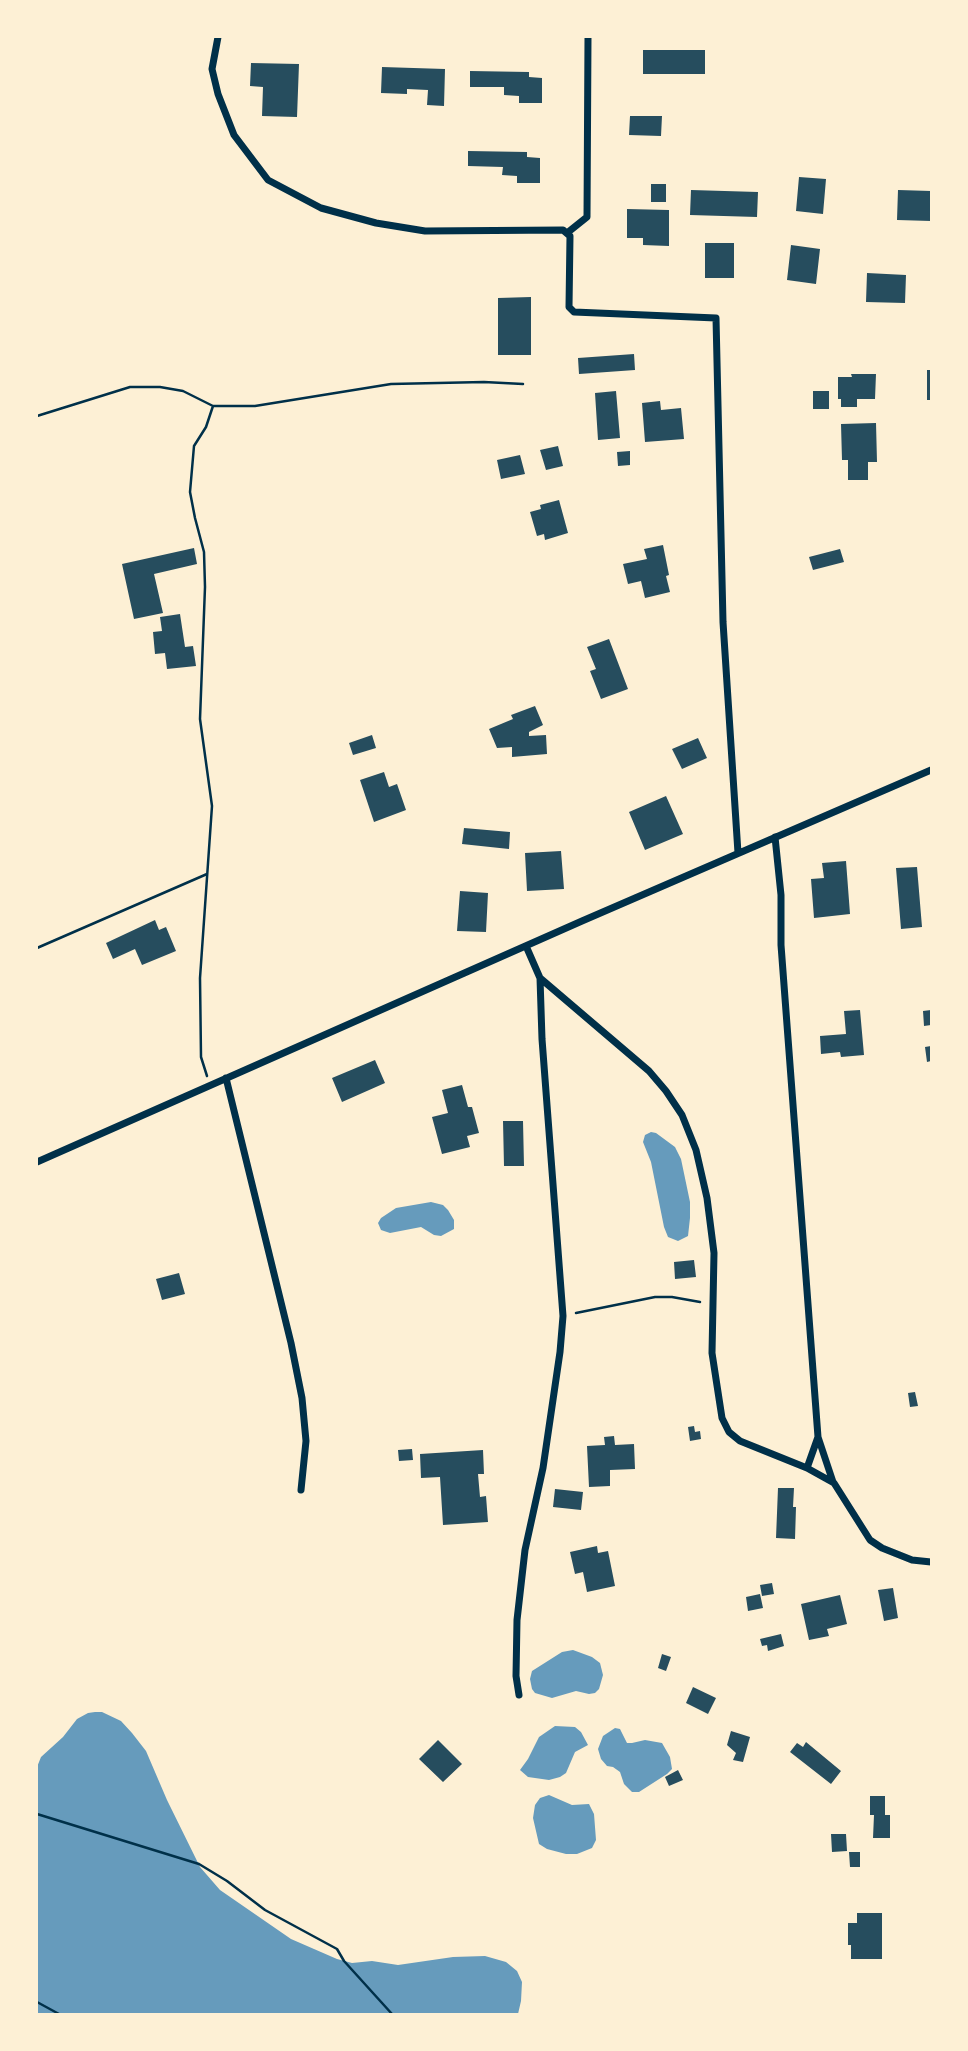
<!DOCTYPE html>
<style>
body{margin:0}
#map{position:relative;width:968px;height:2051px;overflow:hidden;background:#fdf0d5;font-family:Barlow,sans-serif}
canvas{display:block}
.frame{position:absolute;inset:0;border:38px solid #fdf0d5;pointer-events:none}
</style>
<div id="map">
<canvas width="968" height="2051"></canvas>
<div class="frame"></div>
</div>
<script>
const ctx = document.querySelector('canvas').getContext('2d');
ctx.lineJoin = 'round';
function fillPath(path, color) { ctx.fillStyle = color; ctx.fill(path, 'evenodd'); }
const shape = rows => new Path2D(rows.map(r => 'M' + r).join(''));
function stroke(path, color, width, dash) { ctx.strokeStyle = color; ctx.lineWidth = width; ctx.lineCap = dash ? 'butt' : 'round'; ctx.setLineDash(dash || []); ctx.stroke(path); }
fillPath(shape([
 [651,1132,656,1133,675,1147,681,1159,690,1202,690,1218,688,1236,678,1241,668,1237,664,1227,651,1162,643,1142,645,1135],
 [431,1202,443,1205,448,1210,454,1220,454,1229,441,1236,434,1235,421,1227,390,1233,381,1230,378,1223,381,1218,396,1208],
 [573,1650,592,1657,600,1663,603,1675,599,1689,595,1693,589,1694,576,1691,552,1698,535,1693,532,1689,530,1679,532,1671,562,1652],
 [95,1712,102,1712,121,1721,132,1733,146,1751,167,1800,200,1867,220,1890,291,1939,337,1959,352,1963,372,1961,398,1965,453,1957,485,1956,506,1962,517,1971,522,1982,521,2001,518,2014,37,2014,37,1767,41,1757,63,1737,77,1719,88,1713],
 [555,1726,575,1727,581,1732,588,1745,575,1752,566,1773,560,1777,549,1780,528,1777,520,1770,528,1759,539,1737],
 [615,1728,620,1729,627,1743,632,1743,645,1740,662,1743,670,1757,672,1769,667,1774,639,1792,632,1792,624,1784,620,1772,613,1767,607,1766,601,1759,598,1749,603,1736],
 [549,1795,572,1805,589,1804,594,1814,596,1840,592,1848,577,1854,566,1854,547,1849,539,1844,533,1818,535,1805,540,1798]
]), '#669bbc');
fillPath(shape([
 [643,50,705,50,705,74,643,74],
 [251,63,299,64,297,117,262,116,263,87,250,86],
 [382,67,445,69,444,106,427,105,428,90,407,89,407,94,381,93],
 [470,71,529,72,529,77,542,78,542,103,519,103,519,96,504,95,504,87,470,87],
 [630,116,662,116,661,136,629,135],
 [468,151,527,152,527,157,540,158,540,183,517,183,517,176,502,175,503,167,468,166],
 [799,177,826,179,823,214,796,211],
 [651,184,666,184,666,202,651,202],
 [691,190,758,192,757,217,690,215],
 [898,190,931,191,931,221,897,220],
 [627,209,669,210,669,246,643,245,643,238,627,238],
 [705,243,734,243,734,278,705,278],
 [791,245,820,249,816,284,787,280],
 [867,273,906,275,905,303,866,302],
 [531,297,531,355,498,355,498,298],
 [634,354,635,370,579,374,578,358],
 [927,370,931,370,931,400,927,400],
 [851,374,876,374,875,399,857,399,857,407,841,407,841,399,838,399,838,377,852,377],
 [616,391,620,438,598,440,595,393],
 [813,391,829,391,829,409,813,409],
 [660,401,661,410,681,408,684,439,645,442,642,403],
 [876,423,877,462,868,462,868,480,848,480,848,460,842,460,841,424],
 [558,446,563,466,546,470,540,450],
 [630,451,630,465,618,466,617,452],
 [520,455,525,474,501,479,497,460],
 [559,500,568,533,545,540,544,534,537,536,530,512,541,509,540,505],
 [663,545,669,575,666,576,670,592,645,598,641,581,628,584,623,564,647,559,644,549],
 [194,548,197,564,154,574,163,613,134,619,122,564],
 [840,549,844,562,813,570,809,557],
 [180,614,185,647,193,646,196,666,167,669,165,653,155,654,153,632,162,631,160,617],
 [609,639,628,689,601,699,590,671,596,669,587,647],
 [535,706,543,725,529,732,529,736,546,735,547,754,512,757,512,747,497,748,489,729,513,719,511,715],
 [372,735,376,748,353,755,349,743],
 [698,738,707,758,682,769,672,749],
 [384,772,389,787,397,784,406,810,374,822,360,780],
 [666,796,683,834,645,850,629,812],
 [464,828,510,832,509,849,462,844],
 [561,851,564,889,527,891,525,853],
 [846,861,850,914,814,918,811,879,824,878,822,863],
 [917,867,922,927,901,929,896,868],
 [460,891,488,893,486,932,457,931],
 [155,920,159,930,166,927,176,951,142,965,135,949,113,959,106,943],
 [860,1010,864,1055,841,1057,840,1052,821,1054,820,1036,846,1034,844,1011],
 [931,1010,931,1025,924,1026,923,1011],
 [931,1046,931,1061,927,1062,925,1047],
 [375,1060,385,1083,342,1102,332,1078],
 [462,1085,468,1107,472,1107,479,1133,467,1136,470,1147,442,1154,432,1117,448,1113,442,1090],
 [503,1121,523,1121,524,1166,504,1166],
 [694,1260,696,1277,675,1279,674,1262],
 [179,1273,185,1294,162,1300,156,1279],
 [915,1392,918,1406,910,1407,908,1393],
 [694,1426,695,1432,700,1431,701,1439,690,1441,688,1427],
 [614,1436,615,1445,634,1444,635,1469,610,1470,610,1486,589,1487,587,1446,605,1445,604,1437],
 [412,1449,413,1460,399,1461,398,1450],
 [483,1450,484,1474,478,1474,480,1497,486,1496,488,1522,443,1525,440,1477,421,1478,420,1454],
 [778,1488,794,1488,793,1507,796,1507,795,1539,776,1538],
 [555,1489,583,1492,581,1510,553,1507],
 [597,1546,598,1553,608,1551,615,1586,587,1592,583,1572,575,1574,570,1552],
 [772,1583,774,1594,762,1596,760,1585],
 [893,1588,898,1618,884,1621,878,1590],
 [760,1594,763,1608,748,1611,746,1597],
 [840,1595,847,1624,827,1629,829,1636,809,1640,801,1604],
 [781,1634,784,1646,768,1651,767,1645,762,1646,760,1639],
 [662,1654,671,1657,666,1671,658,1668],
 [693,1687,716,1698,708,1714,686,1703],
 [731,1731,750,1737,743,1762,733,1760,736,1753,727,1745],
 [438,1740,462,1764,443,1782,419,1759],
 [806,1742,841,1771,831,1784,790,1752,797,1743,803,1747],
 [678,1770,683,1780,669,1786,665,1777],
 [870,1796,885,1796,885,1815,890,1815,890,1838,873,1838,874,1815,870,1815],
 [831,1834,846,1834,847,1851,832,1852],
 [849,1852,860,1852,860,1867,850,1867],
 [857,1913,882,1913,882,1959,851,1959,851,1945,848,1945,848,1923,857,1923]
]), '#264d5e');
stroke(shape([
 [37,416,130,387,160,387,183,391,213,406,255,406,391,384,484,382,523,384],
 [37,948,207,874],
 [207,1076,201,1057,200,978,212,806,200,719,205,587,204,552,195,518,190,492,194,446,206,427,213,406],
 [576,1313,655,1297,672,1297,700,1302],
 [37,1814,199,1864,227,1881,265,1910,337,1949,344,1961,392,2014],
 [37,2002,59,2014]
]), '#003049', 2.5);
stroke(shape([
 [218,37,212,69,218,94,234,135,268,180,321,208,376,223,425,231,563,230,570,236,569,307,574,312,716,318,723,622,738,853],
 [567,233,587,217,588,37],
 [775,837,781,895,781,945,818,1437],
 [540,978,649,1071,666,1091,682,1115,696,1150,707,1198,714,1253,712,1353,722,1418,729,1432,740,1441,807,1468,834,1483,870,1540,882,1548,912,1560,931,1562],
 [226,1078,291,1343,302,1398,306,1441,301,1490],
 [37,1162,582,921,931,770],
 [807,1468,818,1437,833,1482],
 [519,1695,516,1676,517,1620,525,1550,543,1468,560,1352,563,1316,542,1039,540,978,526,946]
]), '#003049', 7);
</script>
